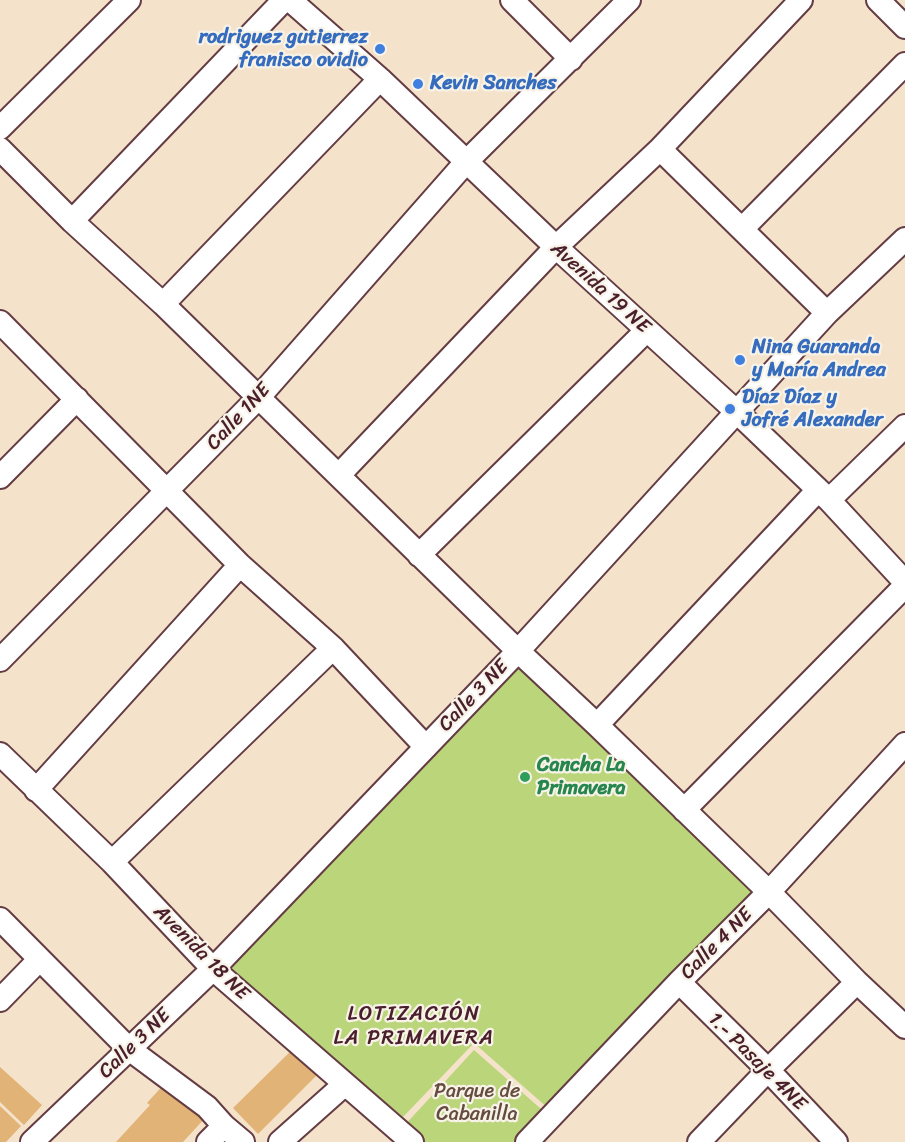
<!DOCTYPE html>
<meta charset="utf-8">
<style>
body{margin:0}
canvas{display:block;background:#f5e2cb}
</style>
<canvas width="905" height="1142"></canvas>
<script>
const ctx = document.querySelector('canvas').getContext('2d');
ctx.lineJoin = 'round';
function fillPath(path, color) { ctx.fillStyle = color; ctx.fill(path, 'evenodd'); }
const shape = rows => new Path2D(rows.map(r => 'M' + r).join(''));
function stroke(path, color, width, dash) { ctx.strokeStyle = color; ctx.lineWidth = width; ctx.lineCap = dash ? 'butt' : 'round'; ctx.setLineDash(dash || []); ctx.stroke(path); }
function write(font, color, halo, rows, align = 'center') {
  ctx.font = font + ' Sriracha,sans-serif'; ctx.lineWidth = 4.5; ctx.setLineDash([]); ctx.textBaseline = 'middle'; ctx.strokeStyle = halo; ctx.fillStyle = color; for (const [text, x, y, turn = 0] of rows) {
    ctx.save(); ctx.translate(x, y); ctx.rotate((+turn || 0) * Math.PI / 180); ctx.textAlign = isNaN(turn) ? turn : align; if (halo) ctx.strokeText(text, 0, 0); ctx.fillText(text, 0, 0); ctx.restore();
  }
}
fillPath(shape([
 [518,658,772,895,549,1109,474,1043,403,1117,224,967],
 [474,1050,549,1116,522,1142,419,1142,402,1128]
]), '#bbd57a');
fillPath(shape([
 [297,1045,322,1070,258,1134,233,1108],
 [0,1067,42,1105,24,1125,0,1102],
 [166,1082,206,1117,183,1142,116,1142,150,1105,147,1103],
 [0,1106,21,1126,6,1142,0,1142]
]), '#e1b376');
const minor = shape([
 [290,0,380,79,556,247,737,412,829,500,905,582],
 [512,0,571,59],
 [878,0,905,27],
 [0,128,129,0],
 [0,149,72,221,163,304,518,651,597,725,769,892,857,982,905,1027],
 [660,149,827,313],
 [72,221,284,0],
 [742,229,905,64],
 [163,304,380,79],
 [0,322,240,565,333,648,112,862],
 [339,475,556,247,660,149,801,0],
 [0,477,77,399],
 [829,500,905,426],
 [419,555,647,330],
 [333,648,426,747],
 [0,660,259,397,466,162,629,0],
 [597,725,818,490],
 [0,754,112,862,213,969,412,1142],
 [36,790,240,565],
 [684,810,905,586],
 [0,919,129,1049,207,1107,224,1126,243,1142],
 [679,982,768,1070,836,1142],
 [0,1000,39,960],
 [32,1142,213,969,518,651,827,313,905,239],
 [208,1142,224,1126],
 [280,1142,345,1084],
 [527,1142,679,982,769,892,905,744],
 [699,1142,768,1070,857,982]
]);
stroke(minor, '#643c43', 26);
stroke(minor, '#fff', 22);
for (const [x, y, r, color] of [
 [380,49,6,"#3f7fe0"],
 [418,84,6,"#3f7fe0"],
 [740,360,6,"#3f7fe0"],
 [730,409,6,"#3f7fe0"],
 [525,777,6,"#2e9e5b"]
]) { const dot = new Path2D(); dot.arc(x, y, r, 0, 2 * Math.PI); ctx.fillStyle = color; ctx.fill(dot); stroke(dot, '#f7f3e8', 2); }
write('bold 20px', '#366cbe', '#f7f3e8', [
 ["rodriguez gutierrez",368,38,"right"],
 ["franisco ovidio",368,61,"right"],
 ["Kevin Sanches",430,84],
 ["Nina Guaranda",752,348],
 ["y María Andrea",752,371],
 ["Díaz Díaz y",742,398],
 ["Jofré Alexander",742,421]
], 'left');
write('20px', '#4a1f2b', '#f7f3e8', [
 ["Avenida 19 NE",600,288,42],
 ["Calle 1NE",239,417,-47],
 ["Calle 3 NE",474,696,-46],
 ["Calle 4 NE",717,944,-45],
 ["Avenida 18 NE",201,953,45],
 ["Calle 3 NE",135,1044,-44],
 ["1.- Pasaje 4NE",757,1062,45]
]);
write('bold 20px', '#27864d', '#f7f3e8', [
 ["Cancha La",537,766],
 ["Primavera",537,789]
], 'left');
write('20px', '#664c3f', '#f7f3e8', [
 ["Parque de",477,1092],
 ["Cabanilla",477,1115]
]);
ctx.letterSpacing = '1.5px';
write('21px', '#4a1f2b', '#f7f3e8', [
 ["LOTIZACIÓN",414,1015],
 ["LA PRIMAVERA",414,1039]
]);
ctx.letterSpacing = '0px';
</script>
